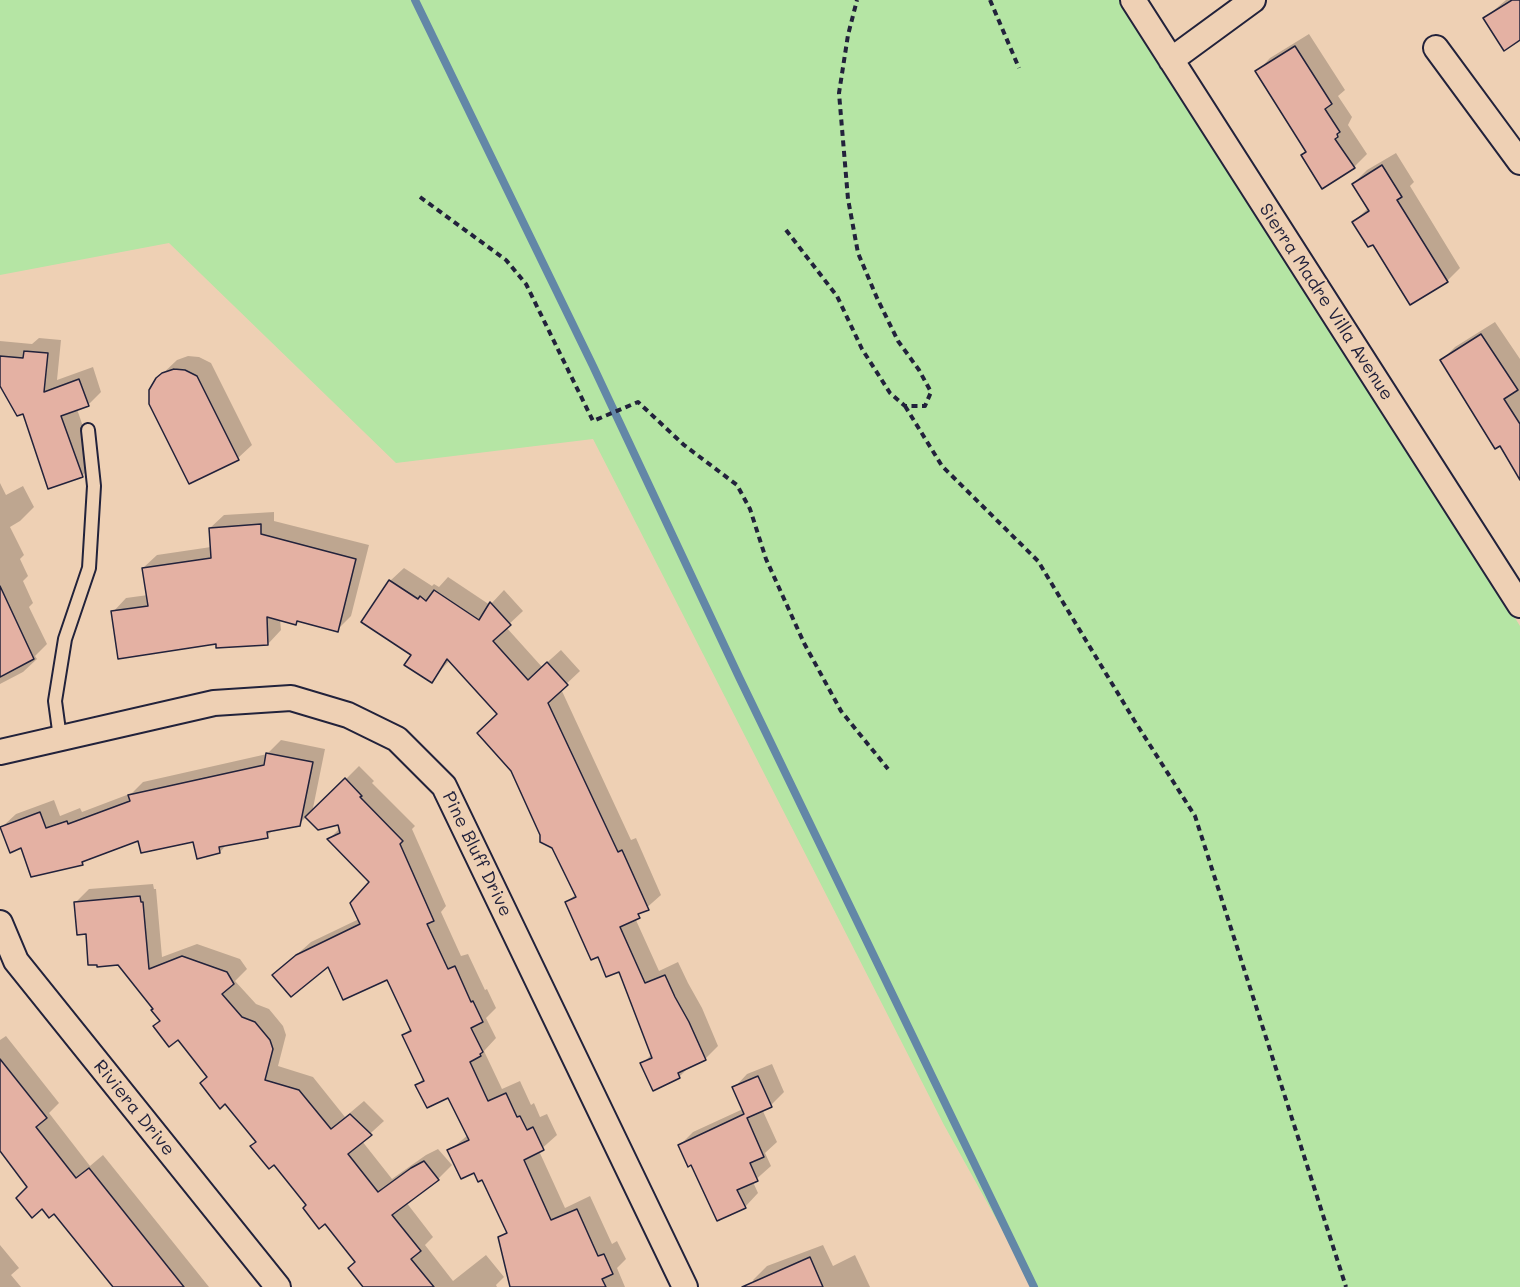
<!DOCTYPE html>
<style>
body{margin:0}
canvas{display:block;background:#eed0b4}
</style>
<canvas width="1520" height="1287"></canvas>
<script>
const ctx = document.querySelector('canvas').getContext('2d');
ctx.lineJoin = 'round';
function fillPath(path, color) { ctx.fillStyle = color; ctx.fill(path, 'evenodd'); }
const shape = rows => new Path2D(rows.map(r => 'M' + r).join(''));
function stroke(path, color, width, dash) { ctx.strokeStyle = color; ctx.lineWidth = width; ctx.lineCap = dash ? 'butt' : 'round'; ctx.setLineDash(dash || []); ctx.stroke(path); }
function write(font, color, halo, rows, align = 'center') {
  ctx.font = font + ' Mali,sans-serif'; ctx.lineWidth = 4.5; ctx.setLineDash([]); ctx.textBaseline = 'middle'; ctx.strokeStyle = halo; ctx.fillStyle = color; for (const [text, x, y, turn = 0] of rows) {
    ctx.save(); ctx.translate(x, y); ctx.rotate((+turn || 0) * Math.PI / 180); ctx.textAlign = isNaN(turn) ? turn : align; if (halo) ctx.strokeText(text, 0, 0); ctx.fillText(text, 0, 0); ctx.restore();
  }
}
fillPath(shape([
 [0,0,1132,0,1520,626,1520,1287,1034,1287,944,1125,593,439,396,463,169,243,0,275]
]), '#b5e5a4');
fillPath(shape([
 [1506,0,1520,0,1520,39,1485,18],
 [1309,34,1345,90,1338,96,1352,117,1348,125,1367,154,1354,167,1307,151,1257,72,1270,58],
 [1396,153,1414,182,1410,186,1460,268,1447,281,1374,243,1354,222,1368,208,1353,184,1367,170],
 [1495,322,1520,359,1520,477,1500,444,1442,360,1455,347],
 [39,338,61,340,57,380,93,367,101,392,88,405,77,409,95,462,82,476,0,383,0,341,32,344],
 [188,356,199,357,211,363,252,445,238,458,190,482,157,379,177,360],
 [0,483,6,495,23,486,34,507,20,521,10,527,24,555,20,559,28,576,23,581,33,603,29,607,47,644,35,656,37,659,23,672,0,684],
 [274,512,274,521,369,545,351,616,337,630,299,620,296,623,280,619,281,630,268,644,218,643,113,612,126,598,148,595,143,568,157,555,211,547,210,528,224,515],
 [404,568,432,586,434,584,439,587,448,577,490,605,504,590,523,611,506,627,542,667,561,650,580,671,561,689,631,840,636,838,661,895,635,918,659,971,678,962,688,983,702,1008,718,1046,705,1059,690,1066,679,1077,642,1064,652,1054,619,970,598,955,567,902,576,894,553,846,541,834,498,714,450,660,431,681,413,654,390,581],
 [281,740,325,749,312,813,359,766,374,781,372,783,415,826,412,829,446,906,441,912,461,956,468,954,485,990,487,989,496,1008,486,1018,496,1038,484,1051,502,1089,520,1081,531,1105,534,1103,540,1117,547,1114,557,1135,539,1151,565,1208,590,1196,612,1244,617,1241,626,1259,617,1268,625,1287,534,1287,500,1238,507,1231,483,1178,449,1151,468,1135,449,1096,417,1085,424,1078,404,1035,411,1028,388,978,329,964,274,975,311,942,359,919,371,882,329,839,340,828,339,824,307,816,299,824,274,829,267,836,227,844,220,852,194,840,139,839,88,858,82,864,22,846,2,827,16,814,54,800,60,816,80,808,82,812,132,793,143,782,267,754],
 [153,884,154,889,156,889,162,957,197,944,240,959,247,969,235,981,256,1004,269,1009,283,1026,286,1035,278,1066,313,1077,345,1117,364,1101,384,1121,362,1141,392,1179,426,1155,438,1149,452,1165,438,1179,406,1202,433,1237,425,1245,453,1281,486,1255,504,1277,496,1285,497,1287,365,1287,356,1262,325,1222,308,1205,178,1038,155,1026,161,1020,154,1009,118,964,87,932,76,902,89,889],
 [6,1036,59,1103,49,1113,90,1166,103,1155,209,1287,114,1287,55,1212,29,1187,0,1145,0,1040],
 [772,1064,784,1092,771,1105,762,1109,777,1142,765,1153,771,1166,753,1182,758,1193,745,1207,692,1163,680,1145,693,1132,743,1109,734,1088,747,1074],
 [0,1245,19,1268,11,1275,21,1287,0,1287],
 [823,1245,833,1266,855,1255,870,1287,756,1287,753,1280,767,1266]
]), '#0003');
stroke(shape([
 [415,0,593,366,739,677,1034,1287]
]), '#6387a7', 8);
const building = shape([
 [1512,0,1520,0,1520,40,1504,51,1483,18,1512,0],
 [1295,46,1332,104,1325,109,1340,132,1337,134,1338,137,1335,139,1355,168,1322,189,1301,155,1306,152,1255,71,1295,46],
 [1382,165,1402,197,1397,200,1448,282,1410,305,1373,245,1368,247,1352,222,1369,211,1352,184,1382,165],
 [1481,334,1518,390,1504,399,1520,424,1520,480,1500,446,1495,449,1440,360,1481,334],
 [24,351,48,353,44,392,79,379,89,406,61,416,83,477,48,489,23,414,17,416,0,386,0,356,23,358,24,351],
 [174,369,185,370,197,376,239,460,189,484,149,404,149,390,156,378,162,373,174,369],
 [261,524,261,534,356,559,338,632,297,621,296,625,267,617,268,645,216,648,216,644,118,659,111,611,148,606,142,568,211,558,209,528,261,524],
 [389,580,418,599,420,596,426,601,434,590,479,620,490,602,511,625,493,641,528,680,547,662,568,685,548,703,618,852,622,850,649,910,638,914,640,918,620,927,645,983,665,975,675,997,689,1022,706,1060,678,1073,680,1078,653,1091,640,1063,652,1058,619,972,606,977,598,957,591,960,565,902,576,897,552,848,540,842,540,835,511,771,477,733,497,714,447,659,432,683,404,665,411,655,361,622,389,580],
 [0,586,34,659,0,677,0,586],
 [266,753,313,762,300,826,267,832,268,838,219,847,220,853,197,859,193,842,141,853,138,841,82,862,83,865,31,877,21,848,10,853,0,827,40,812,46,828,67,821,68,824,130,801,128,795,264,765,266,753],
 [345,778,362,796,360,797,403,841,400,844,434,921,427,924,448,969,455,966,471,1002,473,1001,483,1022,471,1028,483,1052,480,1054,481,1056,470,1062,488,1101,506,1093,517,1117,520,1116,527,1130,533,1127,544,1150,524,1160,551,1220,577,1209,598,1256,604,1254,613,1274,602,1279,606,1287,510,1287,498,1237,507,1233,482,1180,478,1182,474,1173,461,1179,447,1150,469,1140,448,1098,427,1108,415,1085,424,1081,402,1035,411,1031,387,980,343,1000,328,967,291,997,272,975,296,955,360,924,350,903,369,882,327,839,340,833,338,825,318,830,305,817,345,778],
 [140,896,141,902,143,902,149,969,182,956,227,972,234,984,222,994,242,1017,255,1022,270,1040,273,1049,265,1080,299,1090,331,1129,350,1114,372,1135,348,1154,378,1192,411,1168,424,1161,439,1180,392,1215,421,1251,411,1259,434,1287,363,1287,348,1268,355,1262,325,1224,319,1229,303,1208,306,1205,274,1165,269,1169,250,1146,256,1142,225,1104,220,1109,200,1083,207,1077,178,1040,169,1047,153,1026,160,1021,151,1010,153,1009,118,965,97,967,97,965,88,965,86,934,77,935,74,902,140,896],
 [0,1059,47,1118,36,1127,76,1178,89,1168,184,1287,113,1287,54,1214,49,1218,42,1209,32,1218,16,1198,27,1187,0,1151,0,1059],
 [758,1076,772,1107,747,1118,764,1157,750,1163,758,1181,737,1190,746,1208,717,1221,691,1165,688,1167,678,1145,744,1114,732,1087,758,1076],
 [810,1257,823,1287,742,1287,810,1257]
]);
fillPath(building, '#e4b1a3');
stroke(building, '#22223b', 1.5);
const service = shape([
 [60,738,55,701,65,639,89,568,94,486,88,430]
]);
const minor = shape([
 [1133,0,1520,605],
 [1436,48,1520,162],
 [1171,60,1253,0],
 [0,752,214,703,291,698,348,715,397,739,444,786,685,1287],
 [0,923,16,961,278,1287]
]);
stroke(service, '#22223b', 16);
stroke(minor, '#22223b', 28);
stroke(shape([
 [990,0,1019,68],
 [420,197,506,260,526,284,593,421,638,402,684,445,737,485,750,509,766,559,804,643,841,711,888,769],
 [786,230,837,296,862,349,890,393,905,406,925,406,931,392,919,370,898,341,877,298,858,253,848,199,839,93,848,35,857,0],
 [905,406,942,466,1038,561,1134,720,1195,816,1346,1287]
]), '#22223b', 4, [6, 4.5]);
stroke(service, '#eed0b4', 12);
stroke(minor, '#eed0b4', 24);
write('18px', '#22223b', '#eed0b4', [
 ["Sierra Madre Villa Avenue",1326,302,57],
 ["Pine Bluff Drive",477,854,64],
 ["Riviera Drive",134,1108,51]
]);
</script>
